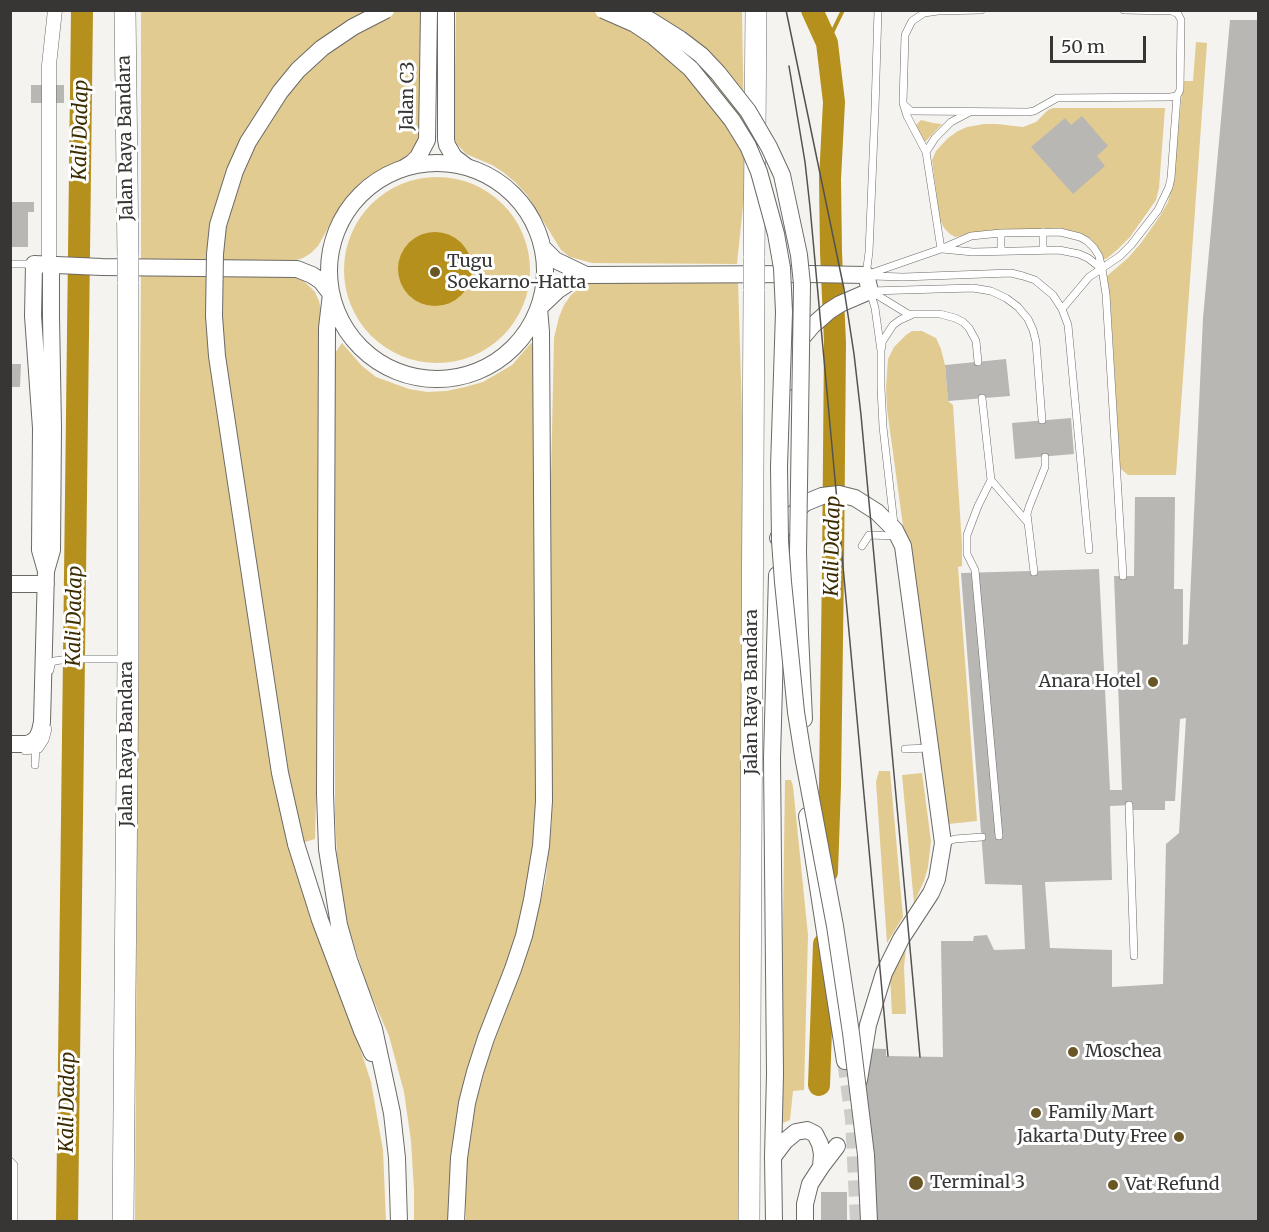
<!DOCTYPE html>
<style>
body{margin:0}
#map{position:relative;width:1269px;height:1232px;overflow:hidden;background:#f5f3ef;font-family:Merriweather,serif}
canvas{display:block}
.frame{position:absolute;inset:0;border:12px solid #373635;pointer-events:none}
.scale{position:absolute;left:1050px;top:36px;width:96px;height:27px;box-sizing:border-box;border:3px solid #373635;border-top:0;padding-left:8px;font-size:18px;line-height:21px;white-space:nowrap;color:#373635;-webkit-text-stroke:4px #fff;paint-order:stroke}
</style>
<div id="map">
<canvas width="1269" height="1232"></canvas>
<div class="frame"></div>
<div class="scale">50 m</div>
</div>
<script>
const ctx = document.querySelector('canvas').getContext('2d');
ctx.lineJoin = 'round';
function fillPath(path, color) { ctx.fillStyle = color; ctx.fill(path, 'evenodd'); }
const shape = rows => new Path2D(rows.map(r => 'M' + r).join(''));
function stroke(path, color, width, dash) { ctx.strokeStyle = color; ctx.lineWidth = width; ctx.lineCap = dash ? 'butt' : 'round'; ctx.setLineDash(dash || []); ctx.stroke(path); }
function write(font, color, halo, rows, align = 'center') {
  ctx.font = font + ' Merriweather,serif'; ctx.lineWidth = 6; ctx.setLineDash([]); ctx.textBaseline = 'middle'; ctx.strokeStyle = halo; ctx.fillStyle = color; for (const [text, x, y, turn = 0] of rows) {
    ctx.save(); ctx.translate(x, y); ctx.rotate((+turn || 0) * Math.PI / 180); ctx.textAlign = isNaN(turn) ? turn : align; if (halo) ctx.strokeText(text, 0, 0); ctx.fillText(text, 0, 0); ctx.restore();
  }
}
fillPath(shape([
 [141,11,421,11,419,68,421,117,419,140,412,155,379,171,363,181,352,191,341,205,318,246,311,253,303,258,293,261,141,261],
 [456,11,742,11,745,186,737,264,592,263,570,257,561,250,527,195,516,183,503,172,492,165,466,154,456,143,454,133],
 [1196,42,1207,43,1176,475,1128,475,1121,469,1120,465,1110,295,1107,276,1128,258,1141,243,1160,216,1168,202,1174,177,1183,81,1193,81],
 [1053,108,1165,108,1159,188,1156,200,1130,237,1117,250,1106,259,1103,259,1099,249,1091,239,1077,232,1054,229,969,233,961,236,955,237,950,234,944,228,940,220,932,160,936,151,948,138,958,131,967,127,984,124,997,124,1023,127,1036,122,1048,110],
 [921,120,933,123,942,124,925,142,916,125],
 '344 270a93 93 0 1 1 186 0a93 93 0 1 1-186 0Z',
 [141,273,290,276,300,278,308,285,315,292,319,301,321,310,317,546,318,727,315,839,288,847,311,920,357,1039,371,1082,383,1150,386,1221,135,1222,138,655],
 [597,277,738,280,744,481,740,924,741,1221,466,1222,466,1170,475,1105,489,1055,518,979,531,941,546,878,552,819,550,525,554,338,559,317,564,305,571,295,585,283],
 [912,331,922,331,936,338,941,349,945,365,948,401,953,405,962,545,962,566,958,567,977,821,948,824,904,533,887,409,886,387,888,359,894,347,906,335],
 [342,343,362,366,376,377,409,389,427,392,446,391,465,387,483,382,512,365,531,343,538,347,537,815,531,870,521,921,482,1037,452,1221,414,1221,414,1190,411,1141,404,1092,389,1036,368,988,349,929,338,875,335,815,335,353],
 [879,771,890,771,903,917,887,943,876,782],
 [922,773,931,841,928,867,924,881,914,903,902,775],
 [785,780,791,780,793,786,808,935,804,1090,793,1091,790,1120,780,1124],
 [906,948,904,967,906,1014,892,1014,890,976,900,953]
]), '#e2cb91');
fillPath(shape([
 '398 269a37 37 0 1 1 74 0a37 37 0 1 1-74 0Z'
]), '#b5901c');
stroke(shape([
 [827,43,843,10]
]), '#b5901c', 4);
stroke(shape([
 [812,10,827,43,834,102,830,179,831,252,835,343,833,567,830,785,827,872],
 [819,1085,824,944],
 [67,1222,82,10]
]), '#b5901c', 22);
fillPath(shape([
 [1230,20,1258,20,1258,1222,863,1222,855,1048,886,1049,886,1056,943,1057,941,941,973,941,974,936,987,935,994,950,1025,949,1022,885,985,884,961,573,1099,569,1110,790,1122,790,1114,576,1134,576,1135,497,1175,497,1174,589,1183,589,1183,645,1188,644,1203,318],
 [1186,718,1179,833,1166,844,1163,984,1112,987,1112,950,1050,948,1045,882,1112,880,1110,806,1133,805,1133,810,1165,810,1165,801,1175,801,1180,719],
 [31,85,64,85,64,103,31,103],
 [1082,116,1108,146,1097,156,1105,166,1073,194,1031,147,1065,118,1071,125],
 [11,202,34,202,34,212,28,212,28,247,10,247],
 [1006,359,1010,396,948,401,945,365],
 [10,364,21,364,20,387,10,387],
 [1071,418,1074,454,1015,459,1012,423],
 [821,1192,847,1192,847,1222,821,1222]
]), '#b8b7b3');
stroke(shape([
 [845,1061,853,1118,858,1222]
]), '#cfcdca', 16, [16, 8]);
const service = shape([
 [904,105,911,111,1028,112,1034,111,1057,98,1170,97,1177,96],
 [926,152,935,138,951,122,970,112],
 [1001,233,1001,251],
 [941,249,926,152,907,116,903,103,905,35,912,21,924,13,938,11,981,10],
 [942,249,973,252,1059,250,1079,254,1088,258,1102,269],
 [1043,250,1043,232],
 [10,264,34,264],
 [866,275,941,249,971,236,1001,233,1060,232,1080,237,1087,241,1094,248,1099,256,1102,269,1106,294,1123,576],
 [866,275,869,252,875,109,878,10],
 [872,276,903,277,1011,273,1023,276,1035,280,1053,295,1062,309,1068,325,1089,550],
 [870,291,973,288,991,291,1006,298,1018,307,1028,319,1033,330,1036,342,1042,420],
 [870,291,875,308,881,351,881,388,883,427,894,524],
 [872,292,908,314,940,314,955,318,963,322,969,328,976,341,978,362],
 [1062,309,1089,277,1120,256,1131,245,1158,210,1169,187,1171,178,1177,96,1180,90,1181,20,1178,14,1172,11,1124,10],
 [882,347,882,342,893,325,900,320,911,315],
 [982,398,991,480,1028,523],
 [991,480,978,506,967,535,967,554,975,570,999,836],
 [862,546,869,535,896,536],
 [1034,572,1027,514,1029,507,1045,467,1045,457],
 [50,670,51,664,54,661,69,659,125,659],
 [905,749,929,748],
 [25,751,39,749,45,740,48,729],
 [35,765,36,746],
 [1129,805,1134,956],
 [943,843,955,839,982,837],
 [10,1161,14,1165,14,1222]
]);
const minor = shape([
 [49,264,49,65,55,10]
]);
const tertiary = shape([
 [446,10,446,139,447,145,454,157,467,167],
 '329 271a108 108 0 1 1 216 0a108 108 0 1 1-216 0Z',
 [404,168,412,163,418,157,427,140,429,10],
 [542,247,555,260,586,275],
 [539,308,558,290,573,280,586,275,809,274,866,275,870,291,840,304,829,311,812,326,801,339,794,351,790,363,788,382],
 [778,538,791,516,805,503,822,496,839,494,855,498,877,512,895,530,903,546,943,843,937,879,931,893,901,939,884,973,868,1025,859,1080],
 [798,552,800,634,804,719],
 [46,571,40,550,41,428,33,316,34,264,102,267,297,269,312,275,321,281,331,294,327,328,325,794,327,849,339,925,349,960,374,1029,392,1113,397,1158,399,1222],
 [10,584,46,584],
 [10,744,27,744,32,742,37,738,40,731,42,722,46,571,52,550,53,427,51,317,51,264],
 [807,816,845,1061],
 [296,844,320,920,362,1031,372,1053],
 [773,1157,785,1141,796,1132,807,1130,815,1134,820,1144,822,1154,821,1167],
 [456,1222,459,1158,467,1103,475,1072,486,1038,513,969,524,936,532,900,541,846,544,801,541,332,539,308],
 [774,1222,773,1157,775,1074,772,758,777,575],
 [805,1222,805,1204,810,1184,821,1167,837,1146]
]);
const primary = shape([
 [125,10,128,257],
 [754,258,756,10],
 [123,1222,128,659,128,282],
 [749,1222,754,289]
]);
stroke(service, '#6b6a66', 8);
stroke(minor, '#6b6a66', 15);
stroke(tertiary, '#6b6a66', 18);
stroke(primary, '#6b6a66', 22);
stroke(service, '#fff', 7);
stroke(minor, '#fff', 14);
stroke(tertiary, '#fff', 16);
stroke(primary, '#fff', 21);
stroke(shape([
 [786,10,844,289,854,354,861,415,920,1057],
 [789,66,805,162,810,207,888,1056]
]), '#535251', 1.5);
const tertiaryBridge = shape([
 [603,10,635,24,653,36,691,69,732,120,748,146,759,172,776,234,782,268,784,312,779,467,780,541,783,582,796,712,803,756,835,926,851,1033,866,1155,869,1222],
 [632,10,653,22,680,39,701,55,718,73,748,111,769,147,782,175,799,255,802,284,798,552],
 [296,844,280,773,224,403,217,356,214,316,215,254,218,225,235,171,248,142,280,92,298,70,322,48,353,27,386,10]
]);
const primaryBridge = shape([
 [128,257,128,282],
 [754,289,754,258]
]);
stroke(tertiaryBridge, '#6b6a66', 18, []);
stroke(primaryBridge, '#6b6a66', 22, []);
stroke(tertiaryBridge, '#fff', 16);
stroke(primaryBridge, '#fff', 21);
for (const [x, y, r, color] of [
 [435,272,6,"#695624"],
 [1153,682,6,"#695624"],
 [1073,1052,6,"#695624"],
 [1036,1113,6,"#695624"],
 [1179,1137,6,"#695624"],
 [916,1183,8,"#695624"],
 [1113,1185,6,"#695624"]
]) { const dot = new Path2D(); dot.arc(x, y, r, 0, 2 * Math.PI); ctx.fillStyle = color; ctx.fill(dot); stroke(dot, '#fff', 2); }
write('18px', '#373635', '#fff', [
 ["Jalan C3",408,96,-89],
 ["Jalan Raya Bandara",126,138,-91],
 ["Jalan Raya Bandara",752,692,-90],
 ["Jalan Raya Bandara",127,744,-90]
]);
write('18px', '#373635', '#fff', [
 ["Tugu",447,262],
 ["Soekarno-Hatta",447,283],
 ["Anara Hotel",1141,682,"right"],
 ["Moschea",1085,1052],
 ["Family Mart",1048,1113],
 ["Jakarta Duty Free",1167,1137,"right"],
 ["Terminal 3",930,1183],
 ["Vat Refund",1125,1185]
], 'left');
write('italic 20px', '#3c2d00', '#fff', [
 ["Kali Dadap",81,130,-89],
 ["Kali Dadap",833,546,-89],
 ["Kali Dadap",75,616,-89],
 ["Kali Dadap",68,1102,-89]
]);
</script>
